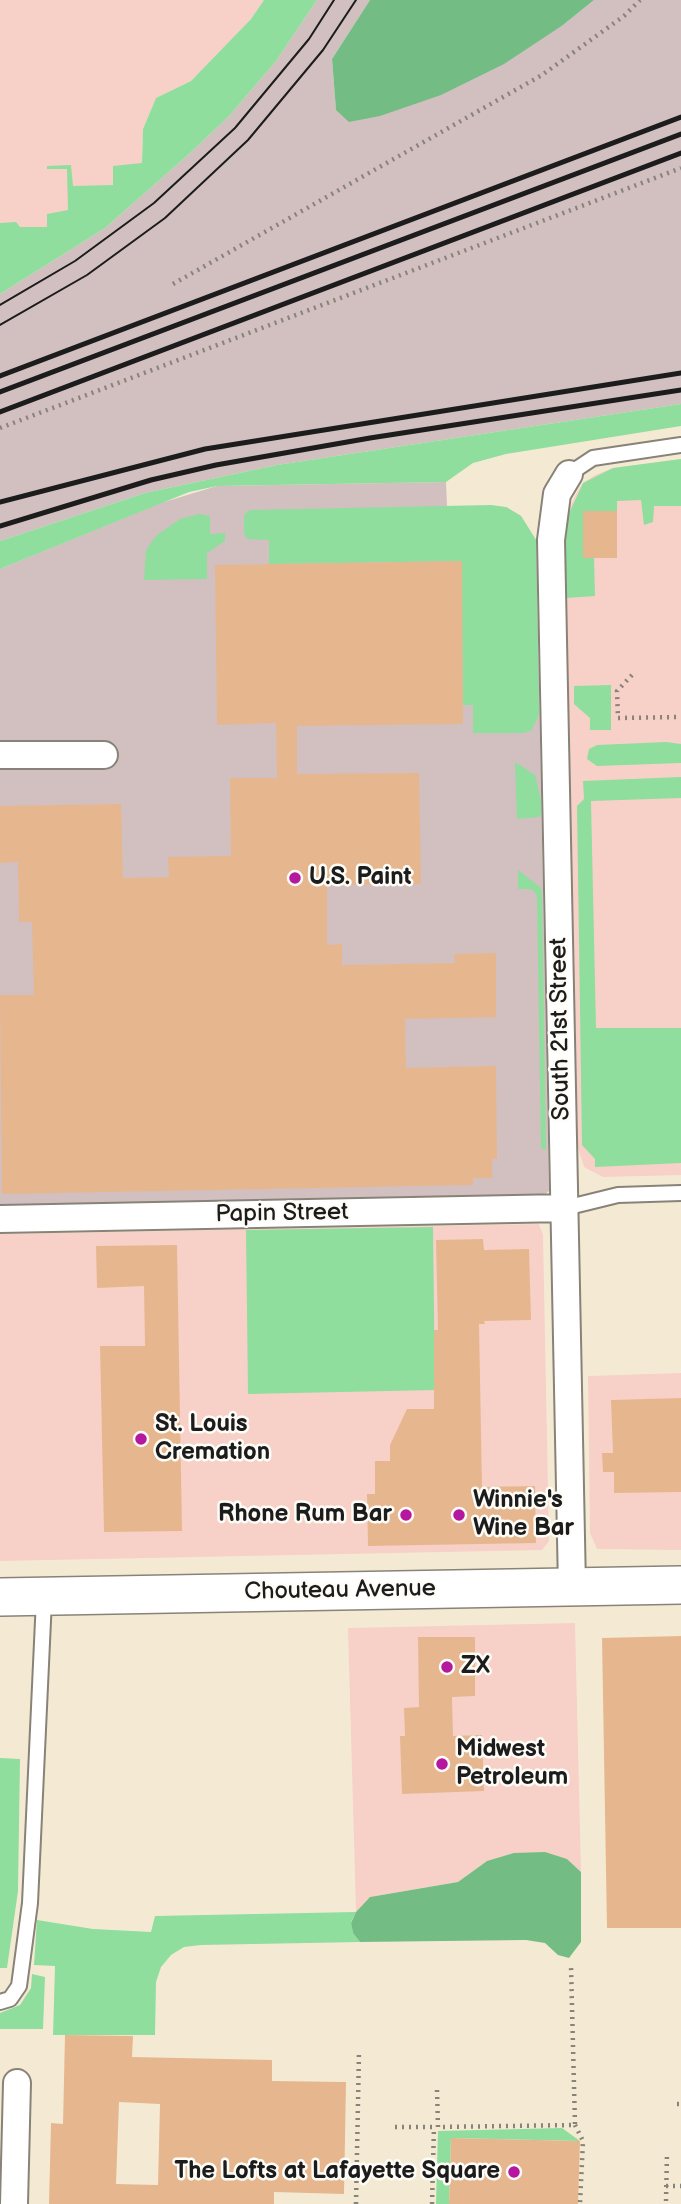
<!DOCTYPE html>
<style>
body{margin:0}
canvas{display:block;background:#f4ead3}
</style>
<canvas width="681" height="2204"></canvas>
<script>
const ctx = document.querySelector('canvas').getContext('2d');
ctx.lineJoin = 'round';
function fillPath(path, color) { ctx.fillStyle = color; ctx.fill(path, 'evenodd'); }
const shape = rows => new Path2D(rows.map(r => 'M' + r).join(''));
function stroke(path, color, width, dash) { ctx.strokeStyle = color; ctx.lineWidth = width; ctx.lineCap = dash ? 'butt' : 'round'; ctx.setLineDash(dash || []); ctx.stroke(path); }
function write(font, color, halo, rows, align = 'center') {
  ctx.font = font + ' "Balsamiq Sans",sans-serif'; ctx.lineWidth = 5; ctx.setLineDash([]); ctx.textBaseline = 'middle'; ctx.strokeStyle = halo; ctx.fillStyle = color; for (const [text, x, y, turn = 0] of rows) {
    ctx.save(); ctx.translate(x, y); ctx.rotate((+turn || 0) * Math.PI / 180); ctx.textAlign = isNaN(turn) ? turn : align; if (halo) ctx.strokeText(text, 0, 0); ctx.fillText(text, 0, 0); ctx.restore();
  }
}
fillPath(shape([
 [0,0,264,0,251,19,191,81,156,98,143,129,142,163,148,170,0,270],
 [681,459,681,1175,603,1177,584,1167,577,1145,565,536,570,507,576,494,583,483,595,475,613,468],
 [539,1224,543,1235,549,1541,542,1550,0,1561,0,1234],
 [681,1373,681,1550,597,1549,590,1533,588,1376],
 [575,1623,581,1872,567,1859,487,1861,458,1882,370,1897,356,1912,348,1628]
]), '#f7d1c7');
fillPath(shape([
 [317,0,370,0,332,59,336,110,563,25,594,0,681,0,681,404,277,465,145,493,0,541,0,294,105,228,189,154,229,116,276,61],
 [446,482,447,506,506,507,521,516,536,540,549,1191,544,1195,0,1206,0,569,161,503,217,486]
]), '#d2bfc0');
fillPath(shape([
 [264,0,317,0,276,61,229,116,189,154,105,228,0,294,0,223,16,222,20,227,47,227,47,214,68,210,67,169,47,169,47,166,71,165,73,186,113,185,113,166,142,163,143,129,156,98,191,81,251,19],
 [681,404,681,426,506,454,473,463,446,482,217,486,189,492,0,569,0,541,145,493,277,465],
 [681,459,681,506,654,506,653,522,644,525,641,500,617,501,617,511,594,558,595,596,566,598,566,520,583,483,613,468],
 [491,505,506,507,521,516,536,540,539,715,531,731,522,733,473,733,473,705,463,705,461,561,269,564,269,540,247,539,244,533,244,515,250,510],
 [199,514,210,516,210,534,225,533,225,541,207,553,207,579,144,580,146,550,156,536,180,519],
 [611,685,611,730,590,730,590,718,574,704,574,686],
 [666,742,681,744,681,763,597,766,587,759,589,749,597,745],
 [515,762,535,775,541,800,541,815,539,817,517,819],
 [681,777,681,798,591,801,596,1028,681,1028,681,1163,595,1167,595,1159,582,1145,577,806,584,799,583,781],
 [518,870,541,888,542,894,546,1150,541,1148,537,895,531,889,518,889],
 [433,1227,435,1390,248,1394,246,1230],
 [0,1758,20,1759,18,1891,7,1968,0,1968],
 [356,1912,351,1922,353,1933,360,1942,201,1945,184,1947,171,1955,161,1967,156,1982,155,2035,53,2035,55,1966,34,1965,37,1920,93,1929,151,1932,155,1916],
 [32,1974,45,1977,43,2029,0,2029,0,2013,20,2005,31,1988],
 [562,2128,580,2141,451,2138,449,2204,436,2204,438,2131]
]), '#8fde9d');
fillPath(shape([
 [370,0,594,0,563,25,504,64,441,95,380,116,349,122,336,110,332,59],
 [545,1852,567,1859,581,1872,581,1942,569,1958,558,1955,545,1943,526,1940,360,1942,353,1933,351,1923,356,1912,370,1897,458,1882,487,1861,514,1853]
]), '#73bd84');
fillPath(shape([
 [583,511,617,511,617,558,583,558],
 [462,561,463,724,297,726,297,774,419,773,421,884,327,885,327,945,342,944,342,965,455,963,454,954,496,953,496,1017,405,1019,406,1068,496,1066,497,1159,492,1159,492,1178,473,1178,473,1185,2,1194,0,995,34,995,32,922,19,922,18,862,0,863,0,806,121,804,123,878,169,877,168,857,231,856,230,778,277,778,276,723,217,725,215,565],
 [483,1239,484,1250,529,1249,531,1320,484,1321,485,1324,479,1324,482,1487,535,1486,536,1543,368,1546,367,1494,375,1494,375,1461,390,1461,390,1445,407,1409,434,1409,434,1330,438,1330,436,1240],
 [177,1245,182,1531,104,1532,100,1346,145,1346,144,1286,97,1288,96,1246],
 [681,1398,681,1492,614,1493,614,1472,603,1472,602,1453,613,1453,611,1400],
 [681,1636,681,1928,607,1928,602,1638],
 [418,1637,475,1637,475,1696,452,1697,453,1736,482,1735,484,1791,402,1794,400,1736,405,1736,404,1708,419,1707],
 [65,2035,133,2036,132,2057,272,2060,272,2081,346,2082,344,2194,274,2192,274,2204,49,2204,51,2123,63,2124],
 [119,2102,160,2104,158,2185,116,2184],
 [451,2138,580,2141,578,2204,449,2204]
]), '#e6b78e');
const service = shape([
 [569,474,593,458,681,445],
 [565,1208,618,1195,681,1193],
 [0,2002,10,1999,19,1986,30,1903,44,1599]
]);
const minor = shape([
 [569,474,557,494,551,540,572,1587],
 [0,755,104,755],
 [0,1219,565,1208],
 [14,2204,17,2083]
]);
const secondary = shape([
 [0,1597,681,1585]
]);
stroke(service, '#888378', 18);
stroke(minor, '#888378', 30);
stroke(secondary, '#888378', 40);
stroke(shape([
 [173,284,542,75,624,16,640,0],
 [0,428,681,168],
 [632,675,617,691,618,718,681,717],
 [437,2090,438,2127,575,2125,571,1967],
 [677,2104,681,2104],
 [575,2125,583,2141,580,2204],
 [395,2127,436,2127],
 [666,2186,681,2186],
 [666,2201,667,2153],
 [356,2204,359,2052],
 [432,2204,434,2127]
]), '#888378', 4.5, [2, 5]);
stroke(service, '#fff', 14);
stroke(minor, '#fff', 26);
stroke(secondary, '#fff', 37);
stroke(shape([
 [0,305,75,261,154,203,235,128,309,39,334,0],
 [0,325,87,275,165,218,248,140,323,50,356,0]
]), '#1c1c1c', 2);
stroke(shape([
 [0,376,681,117],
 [0,392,681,134],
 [0,412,681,153],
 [0,502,205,449,681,373],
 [0,526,151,480,216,465,370,438,681,390]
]), '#1c1c1c', 5);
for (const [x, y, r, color] of [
 [295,878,7,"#b5179e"],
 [141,1439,7,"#b5179e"],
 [406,1515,7,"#b5179e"],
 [459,1515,7,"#b5179e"],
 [447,1667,7,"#b5179e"],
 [442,1764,7,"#b5179e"],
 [514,2172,7,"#b5179e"]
]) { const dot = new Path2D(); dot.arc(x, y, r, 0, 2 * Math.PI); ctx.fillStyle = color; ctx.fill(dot); stroke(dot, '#fdfcf7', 2.5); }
write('bold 24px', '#1c1c1c', '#fdfcf7', [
 ["U.S. Paint",309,878],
 ["St. Louis",155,1425],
 ["Cremation",155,1453],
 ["Winnie's",473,1501],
 ["Wine Bar",473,1529],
 ["Rhone Rum Bar",392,1515,"right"],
 ["ZX",461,1667],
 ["Midwest",456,1750],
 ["Petroleum",456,1778],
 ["The Lofts at Lafayette Square",500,2172,"right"]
], 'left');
write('24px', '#1c1c1c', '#fdfcf7', [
 ["South 21st Street",561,1029,-91],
 ["Papin Street",282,1214,-1],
 ["Chouteau Avenue",340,1591,-1]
]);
</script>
